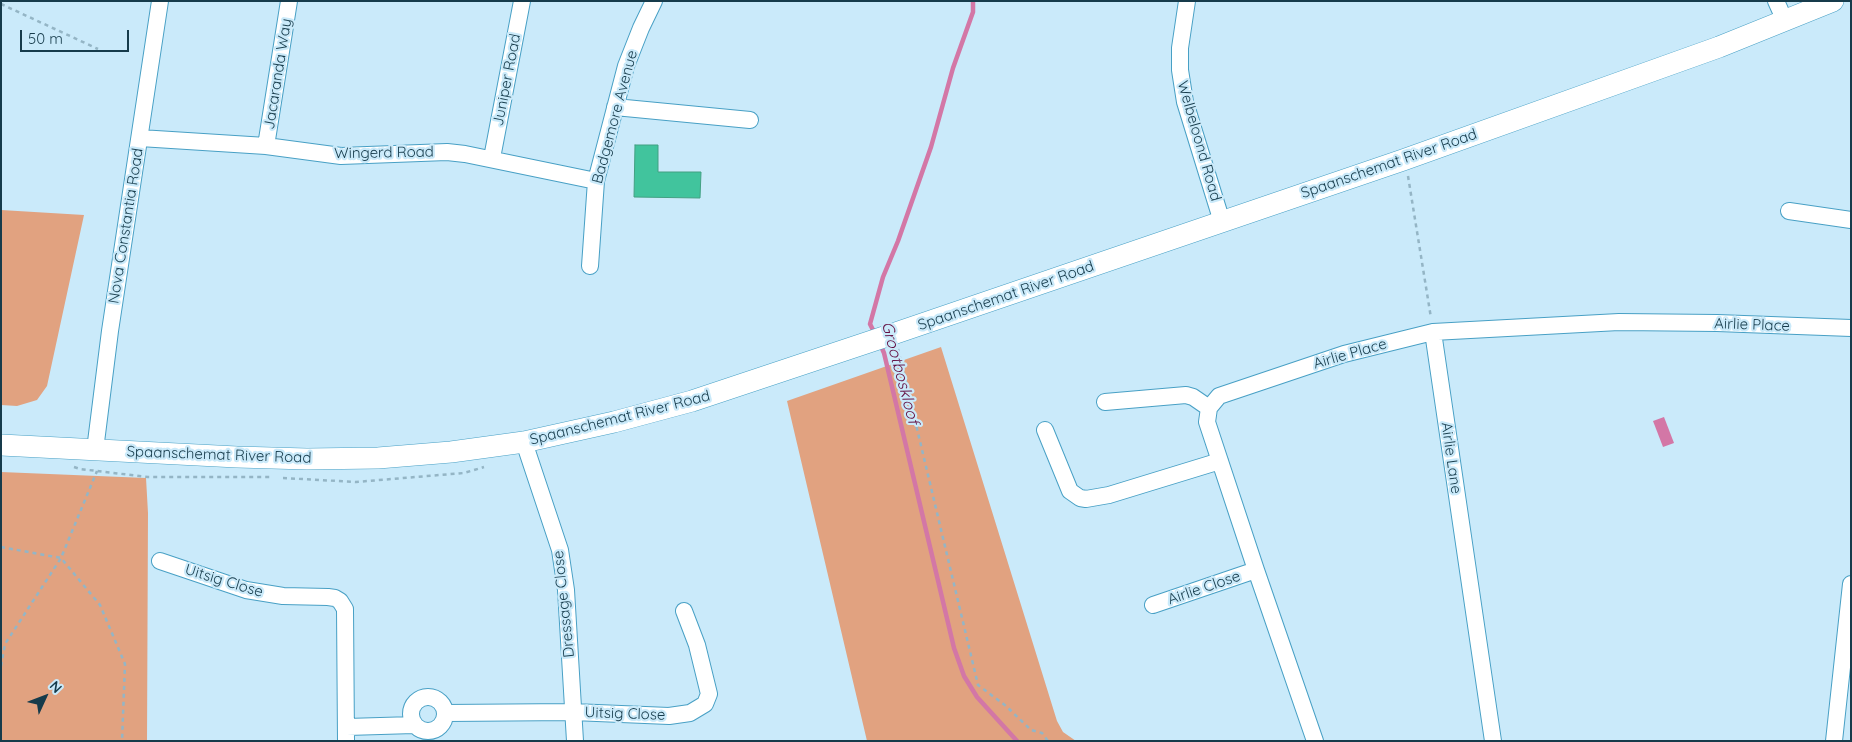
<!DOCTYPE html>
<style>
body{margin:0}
#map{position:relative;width:1852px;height:742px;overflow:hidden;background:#caeafa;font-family:Quicksand,sans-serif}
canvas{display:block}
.frame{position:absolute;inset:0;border:2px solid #163b4b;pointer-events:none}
.north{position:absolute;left:20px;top:672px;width:50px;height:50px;-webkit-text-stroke:4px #caeafa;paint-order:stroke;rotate:47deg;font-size:14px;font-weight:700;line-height:20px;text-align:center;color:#163b4b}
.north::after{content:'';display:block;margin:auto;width:18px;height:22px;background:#163b4b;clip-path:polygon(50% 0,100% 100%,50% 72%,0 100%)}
.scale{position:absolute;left:20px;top:30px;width:109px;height:22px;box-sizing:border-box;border:2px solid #163b4b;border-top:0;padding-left:6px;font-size:15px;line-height:18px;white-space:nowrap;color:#163b4b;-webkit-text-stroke:4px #caeafa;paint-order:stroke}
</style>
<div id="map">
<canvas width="1852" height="742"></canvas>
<div class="frame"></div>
<div class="north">N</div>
<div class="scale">50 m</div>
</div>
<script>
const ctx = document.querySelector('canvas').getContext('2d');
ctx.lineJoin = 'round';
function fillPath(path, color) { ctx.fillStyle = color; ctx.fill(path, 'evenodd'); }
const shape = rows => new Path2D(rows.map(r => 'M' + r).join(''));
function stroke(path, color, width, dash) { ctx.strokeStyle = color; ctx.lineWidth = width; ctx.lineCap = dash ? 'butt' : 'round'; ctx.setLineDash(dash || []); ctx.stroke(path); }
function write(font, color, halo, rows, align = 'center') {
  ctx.font = font + ' Quicksand,sans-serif'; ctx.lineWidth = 4.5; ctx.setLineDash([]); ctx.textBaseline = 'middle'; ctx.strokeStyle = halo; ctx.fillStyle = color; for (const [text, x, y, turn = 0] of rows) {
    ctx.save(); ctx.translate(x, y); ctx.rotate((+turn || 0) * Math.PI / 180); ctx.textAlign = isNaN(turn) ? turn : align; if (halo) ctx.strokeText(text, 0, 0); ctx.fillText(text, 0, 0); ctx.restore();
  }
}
fillPath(shape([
 [1,210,84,215,47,386,37,400,17,406,1,405],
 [941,347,1057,721,1063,732,1076,741,867,741,787,401],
 [1,472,146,478,148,513,147,741,1,741]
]), '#e1a280');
fillPath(shape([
 [1664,417,1674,443,1663,447,1653,421]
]), '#d377a6');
stroke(shape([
 [875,334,870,324,883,277,898,241,931,147,953,68,973,12,973,1],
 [880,344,884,353,954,648,964,676,977,697,1017,741]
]), '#d377a6', 4.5);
const building = shape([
 [635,145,658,145,658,172,701,172,700,198,634,197,635,145]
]);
fillPath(building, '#41c49d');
stroke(building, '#42a082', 1);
const minor = shape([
 [1187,1,1180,48,1180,70,1185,102,1222,222],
 [1776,1,1785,21],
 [615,107,750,120],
 [140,138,266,146,341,156,447,152,465,154,596,181],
 [266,146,289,1],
 [492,158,522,1],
 [1789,211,1851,220],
 [590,266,596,181,626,66,641,28,654,1],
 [1433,332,1493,741],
 [1105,402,1186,395,1193,397,1209,408],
 [1045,430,1070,491,1080,498,1086,499,1109,495,1220,461],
 [524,442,560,550,566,590,575,741],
 [95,450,110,331,160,1],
 [160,561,246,590,283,596,328,597,335,598,340,601,345,609,346,741],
 [1153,605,1256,570],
 '411 714a17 17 0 1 1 34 0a17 17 0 1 1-34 0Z',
 [445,713,573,712,669,716,690,713,705,704,709,694,697,645,684,611],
 [347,727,414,725],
 [1315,741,1256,570,1207,422,1209,408,1219,396,1344,354,1433,332,1619,322,1717,323,1851,328],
 [1834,741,1851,584]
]);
const major = shape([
 [1,445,237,457,307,459,378,458,451,452,524,442,614,422,692,401,887,336,1403,160,1719,47,1833,1]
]);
stroke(minor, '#48a0c5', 18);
stroke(major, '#48a0c5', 22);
stroke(shape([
 [1,4,98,49],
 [1408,176,1431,318],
 [898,349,978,685,1006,706,1031,730,1042,733,1048,741],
 [74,467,80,469,148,477,270,477],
 [283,478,356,482,464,473,484,467],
 [1,547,61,558,100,605,125,664,122,741],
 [1,666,5,644,61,558,97,471]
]), '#94b5c5', 2.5, [4, 4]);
stroke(minor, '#fff', 16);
stroke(major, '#fff', 21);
write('15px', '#163b4b', '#caeafa', [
 ["Jacaranda Way",278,74,-81],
 ["Juniper Road",507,80,-79],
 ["Badgemore Avenue",615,117,-75],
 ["Welbeloond Road",1199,141,74],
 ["Wingerd Road",384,153,-1],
 ["Spaanschemat River Road",1389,164,-19],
 ["Nova Constantia Road",126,226,-81],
 ["Spaanschemat River Road",1006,296,-19],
 ["Airlie Place",1752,325,2],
 ["Airlie Place",1350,354,-16],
 ["Spaanschemat River Road",620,418,-14],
 ["Spaanschemat River Road",219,455,2],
 ["Airlie Lane",1451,458,82],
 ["Uitsig Close",224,581,17],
 ["Airlie Close",1204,588,-19],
 ["Dressage Close",564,604,-96],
 ["Uitsig Close",625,714,2]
]);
write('italic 16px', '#630f42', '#caeafa', [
 ["Grootboskloof",900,373,75]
]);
</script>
